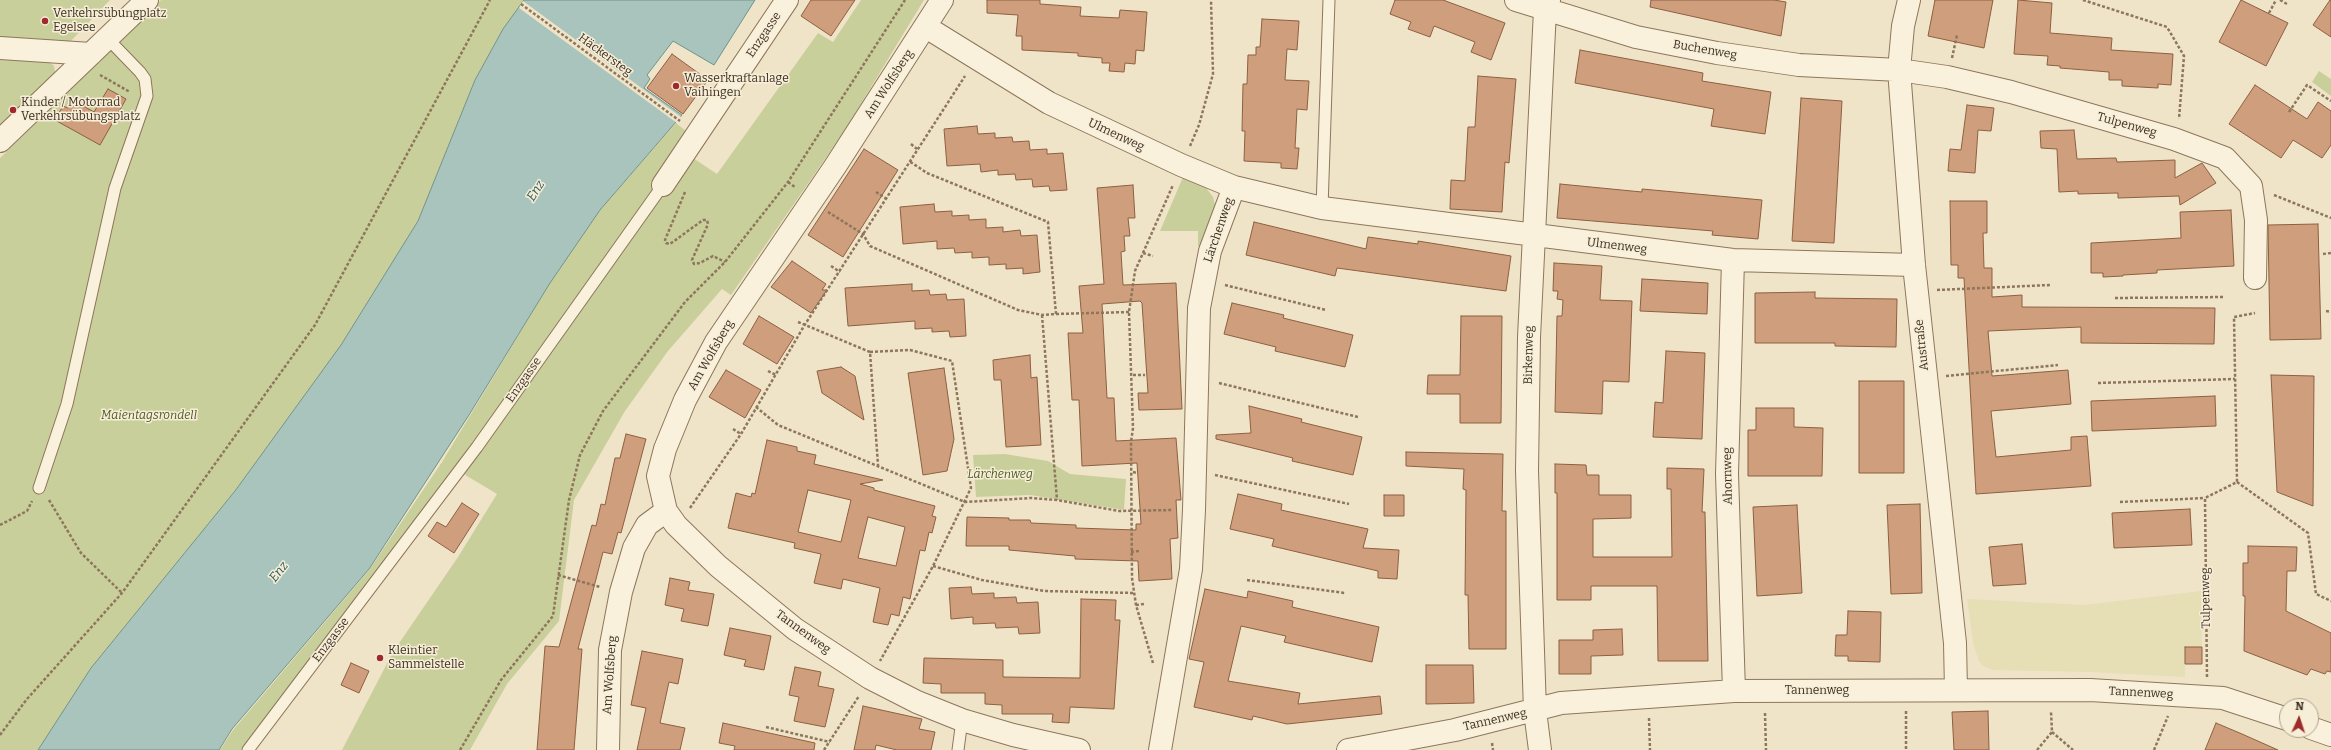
<!DOCTYPE html>
<meta charset="utf-8">
<style>
body{margin:0}
#map{position:relative;width:2331px;height:750px;overflow:hidden;background:#f0e4c8;font-family:Bitter,serif}
canvas{display:block}
.north{position:absolute;left:2279px;top:698px;width:40px;height:40px;box-sizing:border-box;background:#f7eed8;border:1px solid #ada18e;border-radius:50%;rotate:3deg;font-size:11px;font-weight:700;line-height:16px;text-align:center;color:#3d2e20}
.north::after{content:'';display:block;margin:auto;width:14px;height:18px;background:#9e2a2b;clip-path:polygon(50% 0,100% 100%,50% 72%,0 100%)}
</style>
<div id="map">
<canvas width="2331" height="750"></canvas>
<div class="north">N</div>
</div>
<script>
const ctx = document.querySelector('canvas').getContext('2d');
ctx.lineJoin = 'round';
function fillPath(path, color) { ctx.fillStyle = color; ctx.fill(path, 'evenodd'); }
const shape = rows => new Path2D(rows.map(r => 'M' + r).join(''));
function stroke(path, color, width, dash) { ctx.strokeStyle = color; ctx.lineWidth = width; ctx.lineCap = dash ? 'butt' : 'round'; ctx.setLineDash(dash || []); ctx.stroke(path); }
function write(font, color, halo, rows, align = 'center') {
  ctx.font = font + ' Bitter,serif'; ctx.lineWidth = 3; ctx.setLineDash([]); ctx.textBaseline = 'middle'; ctx.strokeStyle = halo; ctx.fillStyle = color; for (const [text, x, y, turn = 0] of rows) {
    ctx.save(); ctx.translate(x, y); ctx.rotate((+turn || 0) * Math.PI / 180); ctx.textAlign = isNaN(turn) ? turn : align; if (halo) ctx.strokeText(text, 0, 0); ctx.fillText(text, 0, 0); ctx.restore();
  }
}
fillPath(shape([
 [2201,591,2202,647,2185,647,2185,677,2090,672,1992,670,1983,666,1979,661,1974,647,1967,599,2084,605]
]), '#e6deb5');
fillPath(shape([
 [0,0,110,0,69,43,0,42],
 [161,0,524,0,503,29,475,80,418,221,341,345,235,491,91,668,38,750,0,750,0,158],
 [861,0,924,0,845,130,731,295,722,289,668,351,625,411,574,500,559,621,507,684,470,750,342,750,393,652,458,557,497,494,457,470,246,750,220,750,233,730,369,570,442,462,550,283,600,210,676,123,686,131,675,146,717,174,818,33,833,42],
 [0,53,47,59,54,66,56,76,0,134],
 [2319,71,2331,79,2331,96,2312,82],
 [1183,177,1204,185,1213,197,1216,209,1205,245,1198,246,1198,231,1160,231],
 [1005,454,1048,461,1070,474,1126,479,1124,510,1030,495,976,497,973,455]
]), '#c9cf9b');
const water = shape([
 [524,0,755,0,714,65,673,41,647,75,650,79,644,88,682,115,600,210,550,283,469,415,369,569,232,729,219,750,38,750,91,668,235,491,341,345,418,221,475,80,503,29,524,0]
]);
fillPath(water, '#a9c4bc');
stroke(water, '#6f938a', 1);
fillPath(shape([
 [523,1,681,117,677,123,519,8]
]), '#f0e4c8');
const building = shape([
 [811,0,855,0,831,36,801,16,811,0],
 [987,0,1040,0,1040,4,1081,7,1080,16,1119,18,1120,10,1147,12,1144,51,1136,50,1135,64,1125,63,1124,72,1109,71,1110,63,1102,63,1102,58,1078,56,1078,53,1022,50,1022,36,1016,36,1018,15,987,13,987,0],
 [1395,0,1443,0,1505,23,1491,60,1471,52,1475,42,1434,26,1430,37,1408,29,1411,22,1390,14,1395,0],
 [1651,0,1774,0,1786,2,1781,36,1650,7,1651,0],
 [1935,0,1993,0,1984,48,1928,36,1935,0],
 [2018,0,2052,3,2050,33,2112,38,2111,50,2173,54,2171,85,2158,84,2158,88,2122,86,2122,80,2109,80,2109,72,2060,68,2060,66,2047,65,2048,56,2014,54,2018,0],
 [2241,0,2288,23,2266,66,2219,42,2241,0],
 [2330,0,2331,0,2331,37,2313,25,2330,0],
 [1262,19,1299,21,1297,50,1287,49,1285,80,1309,81,1307,110,1297,109,1295,148,1299,148,1297,169,1281,168,1281,163,1244,161,1245,131,1242,131,1243,84,1247,84,1248,55,1256,55,1256,47,1260,47,1262,19],
 [1580,50,1703,73,1702,81,1771,92,1765,134,1711,126,1714,109,1575,83,1580,50],
 [672,54,708,80,683,114,647,88,672,54],
 [1478,76,1516,79,1509,163,1505,162,1502,212,1450,209,1451,180,1465,181,1468,127,1475,127,1478,76],
 [2255,85,2307,119,2318,102,2331,111,2331,145,2322,158,2293,140,2281,158,2229,124,2255,85],
 [108,89,126,99,100,145,55,120,63,106,68,108,73,100,94,112,108,89],
 [1801,98,1842,101,1834,243,1792,241,1801,98],
 [1967,105,1994,108,1991,131,1978,130,1975,173,1948,171,1950,149,1961,150,1967,105],
 [977,126,978,134,995,133,995,138,1012,137,1013,142,1029,141,1030,150,1047,149,1047,154,1063,153,1067,190,1050,191,1049,186,1033,187,1032,179,1016,180,1015,174,998,175,998,170,981,172,980,164,947,166,944,129,977,126],
 [2074,130,2077,159,2116,158,2117,162,2175,160,2175,178,2202,163,2216,183,2180,205,2179,196,2118,198,2118,193,2078,194,2078,191,2059,192,2057,149,2041,148,2040,131,2074,130],
 [864,149,898,170,843,257,808,235,864,149],
 [1560,184,1642,192,1642,189,1762,200,1758,239,1712,235,1713,231,1557,218,1560,184],
 [1133,185,1135,218,1128,218,1130,236,1124,236,1125,251,1121,252,1123,285,1176,283,1182,409,1139,410,1138,393,1148,393,1142,303,1140,301,1102,304,1107,398,1114,398,1116,441,1176,438,1181,500,1176,500,1178,538,1170,539,1172,579,1139,581,1138,561,1075,559,1075,556,1009,550,1009,546,966,546,967,517,1009,518,1009,520,1030,520,1031,523,1076,525,1076,528,1136,530,1136,524,1141,524,1137,463,1082,466,1079,400,1072,400,1068,333,1083,333,1079,286,1104,284,1097,188,1133,185],
 [1950,201,1987,201,1987,233,1983,233,1984,268,1992,268,1992,297,2022,295,2022,307,2215,308,2214,344,2081,343,2081,327,1988,331,1992,376,2068,370,2071,404,1991,411,1996,457,2071,450,2071,437,2087,436,2091,486,1976,494,1964,278,1958,278,1958,265,1951,265,1950,201],
 [934,204,935,212,952,211,952,216,969,215,969,220,986,219,986,228,1003,227,1003,232,1020,230,1021,236,1037,235,1040,272,1023,274,1023,268,1006,269,1006,264,989,265,989,257,972,258,972,252,955,253,954,248,937,249,937,241,903,244,900,207,934,204],
 [2231,210,2234,266,2157,270,2157,273,2123,275,2123,276,2103,277,2103,273,2091,273,2091,243,2181,238,2180,212,2231,210],
 [1254,222,1366,249,1368,237,1418,244,1418,241,1511,256,1506,291,1337,268,1335,276,1246,255,1254,222],
 [2318,224,2321,339,2270,340,2268,225,2318,224],
 [792,261,826,284,822,290,827,290,811,313,771,287,792,261],
 [1554,263,1602,266,1600,300,1632,301,1629,382,1603,381,1602,414,1555,412,1557,316,1562,316,1563,300,1557,299,1558,291,1553,291,1554,263],
 [1642,279,1708,283,1707,314,1640,311,1642,279],
 [912,284,912,291,929,290,930,295,946,294,947,300,964,299,966,336,950,337,949,331,932,332,932,328,915,329,915,321,848,326,845,288,912,284],
 [1815,292,1815,298,1897,299,1896,347,1835,346,1835,343,1755,343,1755,293,1815,292],
 [1232,303,1284,315,1283,318,1353,335,1345,367,1275,351,1276,347,1224,334,1232,303],
 [759,316,794,337,777,364,743,344,759,316],
 [1461,316,1502,316,1501,423,1460,423,1460,394,1427,394,1428,375,1460,375,1461,316],
 [1666,351,1705,353,1702,439,1653,437,1655,402,1663,403,1666,351],
 [1030,355,1031,378,1037,377,1041,445,1006,447,1001,380,994,380,993,360,1030,355],
 [841,367,855,376,864,420,822,393,817,371,841,367],
 [944,368,954,439,947,471,923,475,908,373,944,368],
 [726,370,761,390,745,418,709,397,726,370],
 [2271,375,2314,376,2313,506,2277,492,2271,375],
 [1859,381,1904,381,1904,473,1859,473,1859,381],
 [2215,396,2216,426,2092,431,2091,401,2215,396],
 [1249,406,1302,419,1301,422,1362,437,1353,475,1292,461,1293,458,1216,439,1216,435,1251,433,1249,406],
 [1756,408,1794,408,1794,427,1823,428,1822,476,1748,476,1748,430,1756,430,1756,408],
 [626,434,646,439,621,533,618,532,612,554,603,552,578,649,582,649,574,750,537,750,545,646,559,647,592,525,596,526,601,504,605,505,615,458,620,458,626,434],
 [767,440,797,447,797,451,816,455,814,464,883,480,860,484,874,488,874,490,935,506,932,516,936,517,932,533,929,532,925,551,920,550,910,599,903,597,899,616,891,614,888,625,873,622,880,588,843,579,841,589,814,583,821,554,794,548,795,543,728,528,736,493,751,497,752,493,755,494,767,440],
 [808,490,851,500,841,542,798,532,808,490],
 [868,517,905,527,896,566,858,558,868,517],
 [1406,452,1503,454,1502,511,1506,511,1506,649,1469,649,1468,595,1465,595,1466,490,1463,489,1464,469,1406,466,1406,452],
 [1555,464,1586,465,1587,475,1599,475,1599,495,1631,495,1631,518,1593,519,1593,557,1672,557,1671,489,1667,489,1667,468,1704,469,1702,512,1705,512,1708,661,1658,661,1657,586,1591,586,1591,600,1557,600,1557,493,1555,493,1555,464],
 [1238,494,1282,504,1281,510,1368,529,1363,548,1399,550,1397,579,1378,578,1378,571,1272,546,1274,539,1230,529,1238,494],
 [1384,495,1404,495,1404,516,1384,516,1384,495],
 [462,503,479,514,454,553,428,536,437,522,446,527,462,503],
 [1920,504,1922,593,1891,594,1887,505,1920,504],
 [1797,505,1802,593,1757,596,1753,507,1797,505],
 [2190,509,2192,545,2114,548,2112,513,2190,509],
 [2022,544,2026,584,1993,586,1989,547,2022,544],
 [2248,546,2297,547,2296,571,2287,571,2286,611,2331,633,2331,672,2327,671,2325,674,2311,669,2307,675,2244,651,2245,596,2243,596,2243,563,2248,563,2248,546],
 [670,578,690,582,688,590,714,594,708,626,681,621,684,609,665,605,670,578],
 [971,587,972,594,994,593,994,598,1016,597,1017,603,1038,602,1040,633,1019,634,1018,627,996,628,995,623,973,624,973,617,951,619,949,588,971,587],
 [1205,589,1247,598,1248,591,1293,601,1292,607,1379,627,1372,662,1284,642,1286,636,1241,626,1228,681,1300,693,1298,704,1380,696,1382,714,1287,724,1253,716,1252,720,1194,707,1204,662,1189,659,1205,589],
 [1081,599,1116,600,1115,620,1120,620,1114,709,1070,707,1069,723,1052,722,1053,714,1002,714,1002,705,985,704,985,693,941,693,941,684,923,683,924,658,1003,660,1003,677,1080,678,1081,599],
 [1848,611,1881,612,1880,662,1848,661,1848,656,1835,656,1836,635,1847,635,1848,611],
 [730,628,771,636,764,670,744,666,746,660,724,655,730,628],
 [1622,629,1623,655,1591,656,1591,674,1559,674,1559,640,1593,640,1593,630,1622,629],
 [2185,647,2202,647,2202,664,2185,664,2185,647],
 [642,651,683,659,678,684,669,682,660,723,685,728,680,750,637,750,646,708,631,705,642,651],
 [351,663,369,671,359,693,341,685,351,663],
 [1426,665,1473,665,1474,703,1426,704,1426,665],
 [795,667,821,672,818,686,834,689,825,727,794,721,799,697,789,695,795,667],
 [863,706,922,719,919,729,935,732,931,750,897,750,876,745,875,750,854,750,863,706],
 [1988,711,1989,750,1954,750,1952,712,1988,711],
 [723,723,815,743,814,750,734,750,735,746,719,743,723,723],
 [2216,723,2242,734,2278,750,2205,750,2216,723]
]);
fillPath(building, '#cf9f7d');
stroke(building, '#8d5f41', 1);
const service = shape([
 [1322,208,1329,0],
 [39,488,67,404,115,188,147,96,145,79,140,72,110,41],
 [248,750,477,447,663,185],
 [958,750,962,720]
]);
const minor = shape([
 [1516,0,1636,37,1717,53,1799,65,1899,70,1947,77,2011,92,2174,139,2225,158,2251,186,2256,220,2255,278],
 [1909,0,1903,26,1899,70,1914,265,1955,643,1956,690],
 [926,27,1049,103,1181,165,1234,187,1322,208,1733,260,1914,265],
 [0,48,91,54],
 [0,141,147,0],
 [663,185,787,0],
 [1733,260,1727,474,1734,691],
 [666,511,676,525,718,566,795,629,870,678,917,702,962,720,1013,735,1079,750],
 [2311,728,2331,735],
 [608,750,610,650,621,592,634,548,647,525,666,511,658,476,665,449,685,400,716,342,836,165,942,0],
 [1160,750,1191,569,1194,510,1199,308,1210,251,1234,187],
 [1348,750,1455,730,1561,703,1734,691,2090,690,2223,698,2287,719],
 [1540,750,1535,711,1527,471,1529,337,1545,10,1549,0]
]);
stroke(service, '#8d765c', 13);
stroke(minor, '#8d765c', 24);
stroke(shape([
 [2083,0,2167,27,2184,56,2179,119],
 [2280,0,2287,4],
 [521,4,680,121],
 [2269,13,2276,0],
 [1952,58,1957,35],
 [100,75,130,92],
 [2289,112,2307,85,2331,101],
 [911,144,917,149],
 [1190,146,1199,125,1213,74,1211,0],
 [788,182,795,187],
 [685,192,665,240,666,243,670,244,703,220,707,220,708,224,692,260,694,264,700,263,713,256,725,262],
 [876,192,885,198],
 [2274,195,2331,218],
 [828,212,863,234,870,246,1018,310,1042,315,1056,314,1048,222,927,173,909,161],
 [1143,253,1153,256],
 [2323,254,2331,253],
 [831,266,840,272],
 [1225,285,1326,310],
 [1937,290,2050,285],
 [2115,298,2225,297],
 [2326,311,2331,312],
 [1056,314,1129,312],
 [1042,315,1057,500],
 [798,322,870,352,878,465],
 [870,352,910,350,952,361,971,488,933,566,880,661],
 [768,371,776,375],
 [1133,375,1145,375],
 [1946,376,2058,365],
 [1219,383,1358,417],
 [2098,383,2235,379],
 [756,407,778,425,965,502,1031,498,1057,500,1119,511,1173,510],
 [733,429,741,434],
 [1133,472,1137,473],
 [1215,475,1349,504],
 [2237,482,2308,533,2316,594,2331,601],
 [49,500,81,553,122,593],
 [2120,502,2205,498],
 [690,508,741,434,804,326,965,76],
 [0,525,27,511,32,501],
 [1131,552,1139,551],
 [933,566,982,580,1044,591,1134,593],
 [558,575,600,587],
 [1247,580,1345,593],
 [1136,605,1144,604],
 [1153,663,1136,605,1132,578,1131,442,1133,428,1129,312,1135,271,1173,185],
 [2207,677,2205,498,2237,482,2234,317,2255,313],
 [1906,711,1906,750],
 [1765,713,1766,750],
 [1649,718,1650,750],
 [766,727,830,742],
 [2052,732,2073,750],
 [0,735,27,699,122,593,315,325,490,0],
 [1492,743,1493,750],
 [460,750,501,680,553,616,569,500,580,455,603,411,685,302,725,262,788,182,905,0],
 [824,750,859,696],
 [2037,750,2052,732,2051,712],
 [2154,750,2168,716]
]), '#8d765c', 2.5, [3, 2]);
stroke(service, '#faf1dc', 11);
stroke(minor, '#faf1dc', 22);
for (const [x, y, r, color] of [
 [45,21,4,"#9e2a2b"],
 [676,86,4,"#9e2a2b"],
 [13,110,4,"#9e2a2b"],
 [380,658,4,"#9e2a2b"]
]) { const dot = new Path2D(); dot.arc(x, y, r, 0, 2 * Math.PI); ctx.fillStyle = color; ctx.fill(dot); stroke(dot, '#f7eed8', 1.5); }
write('12px', '#3d2e20', '#f7eed8', [
 ["Verkehrsübungplatz",53,14],
 ["Egelsee",53,28],
 ["Wasserkraftanlage",684,79],
 ["Vaihingen",684,93],
 ["Kinder / Motorrad",21,103],
 ["Verkehrsübungsplatz",21,117],
 ["Kleintier",388,651],
 ["Sammelstelle",388,665]
], 'left');
write('12px', '#3d2e20', '#f7eed8', [
 ["Enzgasse",764,35,-56],
 ["Buchenweg",1705,50,10],
 ["Häckersteg",605,55,36],
 ["Am Wolfsberg",889,84,-57],
 ["Tulpenweg",2127,125,16],
 ["Ulmenweg",1116,135,25],
 ["Lärchenweg",1219,230,-71],
 ["Ulmenweg",1617,246,7],
 ["Austraße",1922,345,-96],
 ["Am Wolfsberg",711,355,-60],
 ["Birkenweg",1529,355,-89],
 ["Enzgasse",524,380,-55],
 ["Ahornweg",1728,476,-91],
 ["Tulpenweg",2206,598,-91],
 ["Tannenweg",803,632,36],
 ["Enzgasse",331,640,-53],
 ["Am Wolfsberg",610,675,-86],
 ["Tannenweg",1817,691],
 ["Tannenweg",2141,693,3],
 ["Tannenweg",1495,720,-13]
]);
write('italic 12px', '#4d5a26', '#f7eed8', [
 ["Maientagsrondell",149,416],
 ["Lärchenweg",1000,475]
]);
write('italic 13px', '#2f5d5a', '#f7eed8', [
 ["Enz",536,191,-57],
 ["Enz",279,572,-51]
]);
</script>
